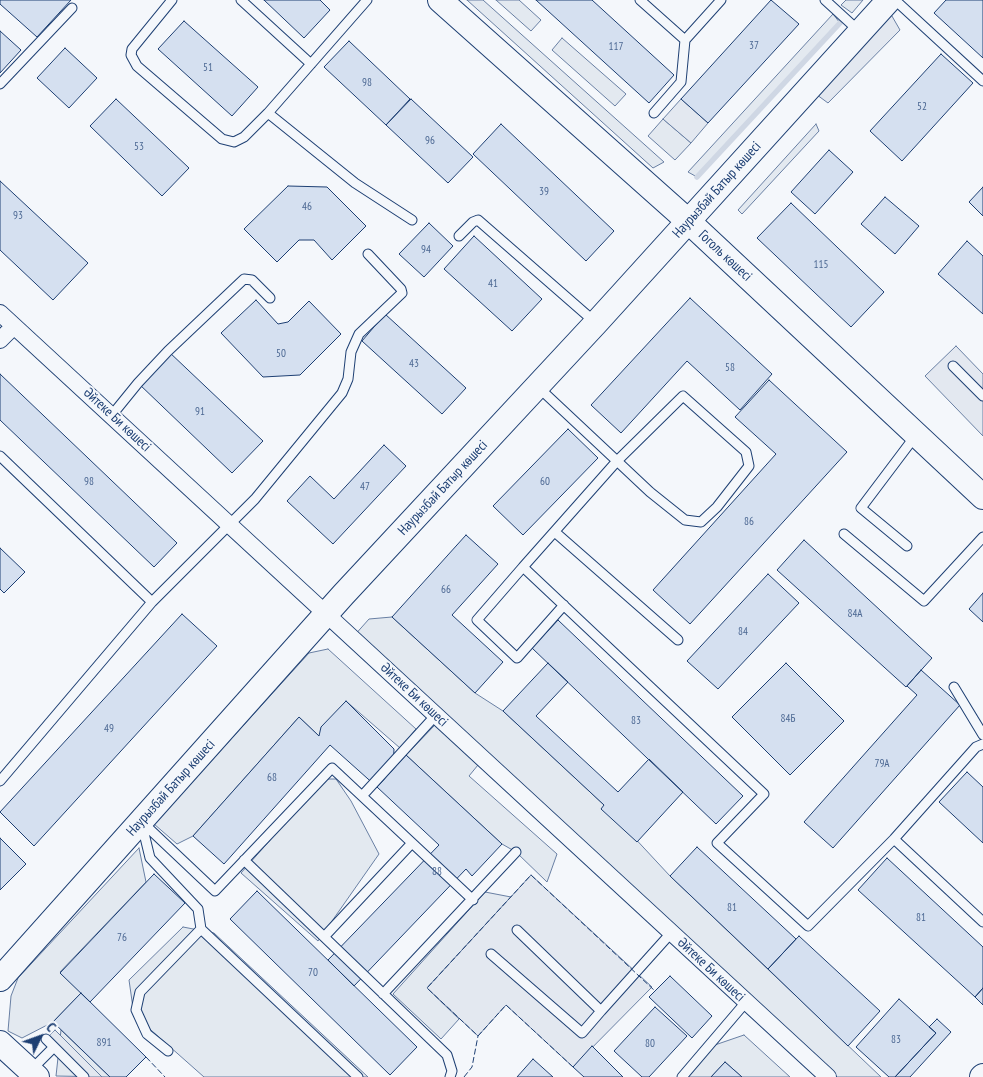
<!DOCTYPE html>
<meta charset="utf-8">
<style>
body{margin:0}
#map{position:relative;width:983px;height:1077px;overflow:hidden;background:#f4f7fb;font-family:"PT Sans Narrow",sans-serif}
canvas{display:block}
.north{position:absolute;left:15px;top:1012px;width:50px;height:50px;-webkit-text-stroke:4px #f4f7fb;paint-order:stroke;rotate:48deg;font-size:14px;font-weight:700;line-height:20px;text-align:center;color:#1d3f73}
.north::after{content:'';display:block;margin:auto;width:18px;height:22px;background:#1d3f73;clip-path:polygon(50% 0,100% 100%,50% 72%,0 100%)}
</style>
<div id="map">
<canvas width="983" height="1077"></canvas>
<div class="north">С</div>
</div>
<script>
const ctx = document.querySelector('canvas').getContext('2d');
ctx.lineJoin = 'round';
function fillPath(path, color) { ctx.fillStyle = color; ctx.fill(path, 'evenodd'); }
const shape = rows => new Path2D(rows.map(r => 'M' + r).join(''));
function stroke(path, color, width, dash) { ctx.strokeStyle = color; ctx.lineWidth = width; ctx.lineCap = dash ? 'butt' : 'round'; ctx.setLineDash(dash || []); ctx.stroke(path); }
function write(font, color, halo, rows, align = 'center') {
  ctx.font = font + ' "PT Sans Narrow",sans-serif'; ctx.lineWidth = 4; ctx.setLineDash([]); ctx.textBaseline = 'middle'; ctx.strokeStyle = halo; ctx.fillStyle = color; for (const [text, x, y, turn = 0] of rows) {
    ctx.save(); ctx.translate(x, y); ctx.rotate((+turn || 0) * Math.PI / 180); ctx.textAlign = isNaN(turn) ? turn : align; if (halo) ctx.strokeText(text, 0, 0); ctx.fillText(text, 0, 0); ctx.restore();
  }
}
const green = shape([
 [467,0,483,0,664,162,653,168,467,0],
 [496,0,519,0,541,20,531,31,496,0],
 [846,0,863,0,852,13,841,5,846,0],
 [833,14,840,23,697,177,688,172,833,14],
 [562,38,626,94,615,106,552,50,562,38],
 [663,119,691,143,675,160,648,136,663,119],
 [816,124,819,131,742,214,738,210,816,124],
 [392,617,475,693,503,711,604,805,670,876,881,1077,828,1077,353,637,369,619,392,617],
 [328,649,416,729,400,748,346,701,319,736,299,717,193,836,177,844,154,824,309,653,328,649],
 [435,725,478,765,469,776,557,854,547,882,516,852,502,844,406,755,435,725],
 [324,779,336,779,351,801,379,854,318,941,241,873,324,779],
 [139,848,146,882,60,972,81,993,53,1022,22,1038,8,1031,11,996,18,978,139,848],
 [485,892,511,897,427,988,459,1019,441,1039,393,994,485,892],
 [183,927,214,933,368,1077,204,1077,134,1015,129,980,183,927],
 [61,1030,110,1077,56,1076,61,1030],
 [744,1035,790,1077,742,1077,725,1062,711,1077,678,1077,709,1047,744,1035]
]);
fillPath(green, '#e3e9f0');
stroke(green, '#687fa3', 1);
const parking = shape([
 [885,4,900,30,828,103,809,89,885,4],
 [681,99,708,123,691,143,663,119,681,99],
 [956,346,983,374,983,436,925,376,956,346],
 [531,875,652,987,573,1067,506,1005,478,1036,427,988,531,875],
 [55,1030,102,1077,84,1077,46,1039,55,1030]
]);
fillPath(parking, '#e3e8f0');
stroke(parking, '#687fa3', 1);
stroke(shape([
 [697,177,840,23]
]), '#cfd7e4', 5.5);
const building = shape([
 [0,0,71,0,37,37,0,4,0,0],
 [264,0,320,0,330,10,304,38,264,0],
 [536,0,592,0,674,75,649,103,536,0],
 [771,0,799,24,708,123,681,99,771,0],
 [946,0,983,0,983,58,934,13,946,0],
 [184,21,258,87,232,116,158,49,184,21],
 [0,31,21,50,0,73,0,31],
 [349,41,410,99,386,125,324,67,349,41],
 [65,48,97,78,69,108,37,78,65,48],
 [941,54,973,83,902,161,870,131,941,54],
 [116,99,189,168,162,196,90,126,116,99],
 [411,99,473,157,448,183,386,125,411,99],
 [501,124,614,231,586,261,473,154,501,124],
 [829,150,853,172,815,214,791,192,829,150],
 [0,181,88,263,53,300,0,250,0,181],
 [288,186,327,187,366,226,332,260,314,240,299,240,277,262,244,229,288,186],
 [983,187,983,216,969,202,983,187],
 [885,197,919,226,895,254,861,224,885,197],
 [791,203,884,292,851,327,757,238,791,203],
 [429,223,453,246,424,277,399,254,429,223],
 [474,236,542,299,512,331,444,269,474,236],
 [967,241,983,256,983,314,938,274,967,241],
 [690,298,772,374,740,410,687,361,621,433,591,405,690,298],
 [256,300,278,324,288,322,309,301,341,334,300,375,263,377,221,333,256,300],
 [385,314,466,388,442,414,362,341,385,314],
 [168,351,263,441,232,473,138,383,168,351],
 [0,374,177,543,154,567,0,420,0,374],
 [769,380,847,452,690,624,653,590,776,454,735,417,769,380],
 [568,429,598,458,523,535,493,506,568,429],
 [384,445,406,466,333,544,287,501,310,476,334,499,384,445],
 [466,535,498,564,452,615,503,662,475,693,392,617,466,535],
 [804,540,932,658,906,687,777,570,804,540],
 [0,548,25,572,4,593,0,589,0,548],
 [768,574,799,603,718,689,687,661,768,574],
 [983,593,983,622,969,609,983,593],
 [182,614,217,646,34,846,0,812,182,614],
 [558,620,743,796,716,824,532,648,558,620],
 [548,663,568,682,536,716,618,792,649,759,683,792,637,842,601,809,604,805,503,711,548,663],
 [786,663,844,721,790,775,732,717,786,663],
 [921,670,960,705,833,848,804,822,917,695,907,686,921,670],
 [346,701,394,749,393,769,377,787,330,745,224,864,193,836,299,717,319,736,321,727,346,701],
 [406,755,502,844,472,876,466,869,354,986,328,960,439,845,377,787,406,755],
 [967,772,983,787,983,843,939,802,967,772],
 [0,838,26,864,0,890,0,838],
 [697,847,796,939,768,969,670,876,697,847],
 [887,858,983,947,983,988,975,997,858,890,887,858],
 [154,874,185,903,90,1002,60,973,154,874],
 [257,891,417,1047,390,1075,230,919,257,891],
 [799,936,880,1011,848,1046,768,969,799,936],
 [670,976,712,1016,692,1038,649,997,670,976],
 [983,988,983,1005,975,997,983,988],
 [81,993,146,1057,126,1077,110,1077,53,1022,81,993],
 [899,999,936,1033,895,1077,889,1077,856,1047,899,999],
 [655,1007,687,1036,649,1077,642,1077,614,1051,655,1007],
 [937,1019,951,1032,910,1077,895,1077,936,1033,929,1027,937,1019],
 [592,1046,623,1077,584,1077,573,1067,592,1046],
 [533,1059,553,1077,517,1077,533,1059],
 [725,1062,742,1077,711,1077,725,1062]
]);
fillPath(building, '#d5e0f0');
stroke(building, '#1d3f73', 1);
const lane = shape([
 [172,0,132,49,131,55,137,66,222,139,234,142,244,137,268,113],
 [241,0,311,64],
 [367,0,268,113,355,183,412,220],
 [640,0,685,40,721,0],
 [825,0,860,32],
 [895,0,983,81],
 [0,84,72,8],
 [654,113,681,82,685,40],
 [459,236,473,222,478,220,596,323],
 [953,366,983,396],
 [537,386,617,461,650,492,685,520,701,522,717,507,749,466,746,452,683,396,617,461,523,567,764,794,717,843,808,926,894,839,976,747,983,744],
 [112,415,138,383,168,351,244,279,252,280,270,298],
 [0,456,152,602],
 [556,533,678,640],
 [844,534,924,601,983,537],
 [907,546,861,508,916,435],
 [523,567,477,620,517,658,564,605],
 [954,687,983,735],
 [0,781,152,602,255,499,342,393,348,379,351,352,359,334,402,293,401,289,368,254],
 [362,796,436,715],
 [142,822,215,891,332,768,473,900],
 [142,825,150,858,198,909,201,929,358,1077],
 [894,839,983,922],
 [244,860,447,1055,452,1071,450,1077],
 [517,930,601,1011,671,933],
 [324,937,412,843],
 [491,954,582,1033,601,1011],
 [383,994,516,852],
 [46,1039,84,1077],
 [168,1051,147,1034,136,1010,140,992,201,929],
 [31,1070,54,1047],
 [682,1077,746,1002]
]);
const street = shape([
 [0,313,828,1077],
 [0,340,14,326]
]);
const secondary = shape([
 [440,0,688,221,983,497],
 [0,979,343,595,596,323,889,0],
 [0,1043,37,1077],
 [982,1077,983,1076]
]);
stroke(lane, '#1d3f73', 11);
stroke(street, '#1d3f73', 18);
stroke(secondary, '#1d3f73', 26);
stroke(lane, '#f4f7fb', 9);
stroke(street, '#f4f7fb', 16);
stroke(secondary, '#f4f7fb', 24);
stroke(shape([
 [146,1057,165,1077],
 [573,1067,506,1005,478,1036,427,988,531,875,655,991],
 [464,1077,472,1067,478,1036]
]), '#1d3f73', 1, [6, 2.5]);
write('11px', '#4b6792', null, [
 ["37",754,46],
 ["117",616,47],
 ["51",208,68],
 ["98",367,83],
 ["52",922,107],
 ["96",430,141],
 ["53",139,147],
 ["39",544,192],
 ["46",307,207],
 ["93",18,216],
 ["94",426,250],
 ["115",821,265],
 ["41",493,284],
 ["50",281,354],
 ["43",414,364],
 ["58",730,368],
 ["91",200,412],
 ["98",89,482],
 ["60",545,482],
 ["47",365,487],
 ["86",749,522],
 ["66",446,590],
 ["84А",855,614],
 ["84",743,632],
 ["84Б",788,719],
 ["83",636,721],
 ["49",109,729],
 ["79А",882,764],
 ["68",272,778],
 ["88",437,872],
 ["81",732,908],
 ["81",921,918],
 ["76",122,938],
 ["70",313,973],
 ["83",896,1040],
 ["891",104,1043],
 ["80",650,1044]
]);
write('14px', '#1d3f73', '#f4f7fb', [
 ["Наурызбай Батыр көшесі",717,190,-48],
 ["Гоголь көшесі",725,256,43],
 ["Әйтеке Би көшесі",117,420,43],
 ["Наурызбай Батыр көшесі",443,488,-47],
 ["Әйтеке Би көшесі",414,695,43],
 ["Наурызбай Батыр көшесі",171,788,-48],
 ["Әйтеке Би көшесі",711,970,43]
]);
</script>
